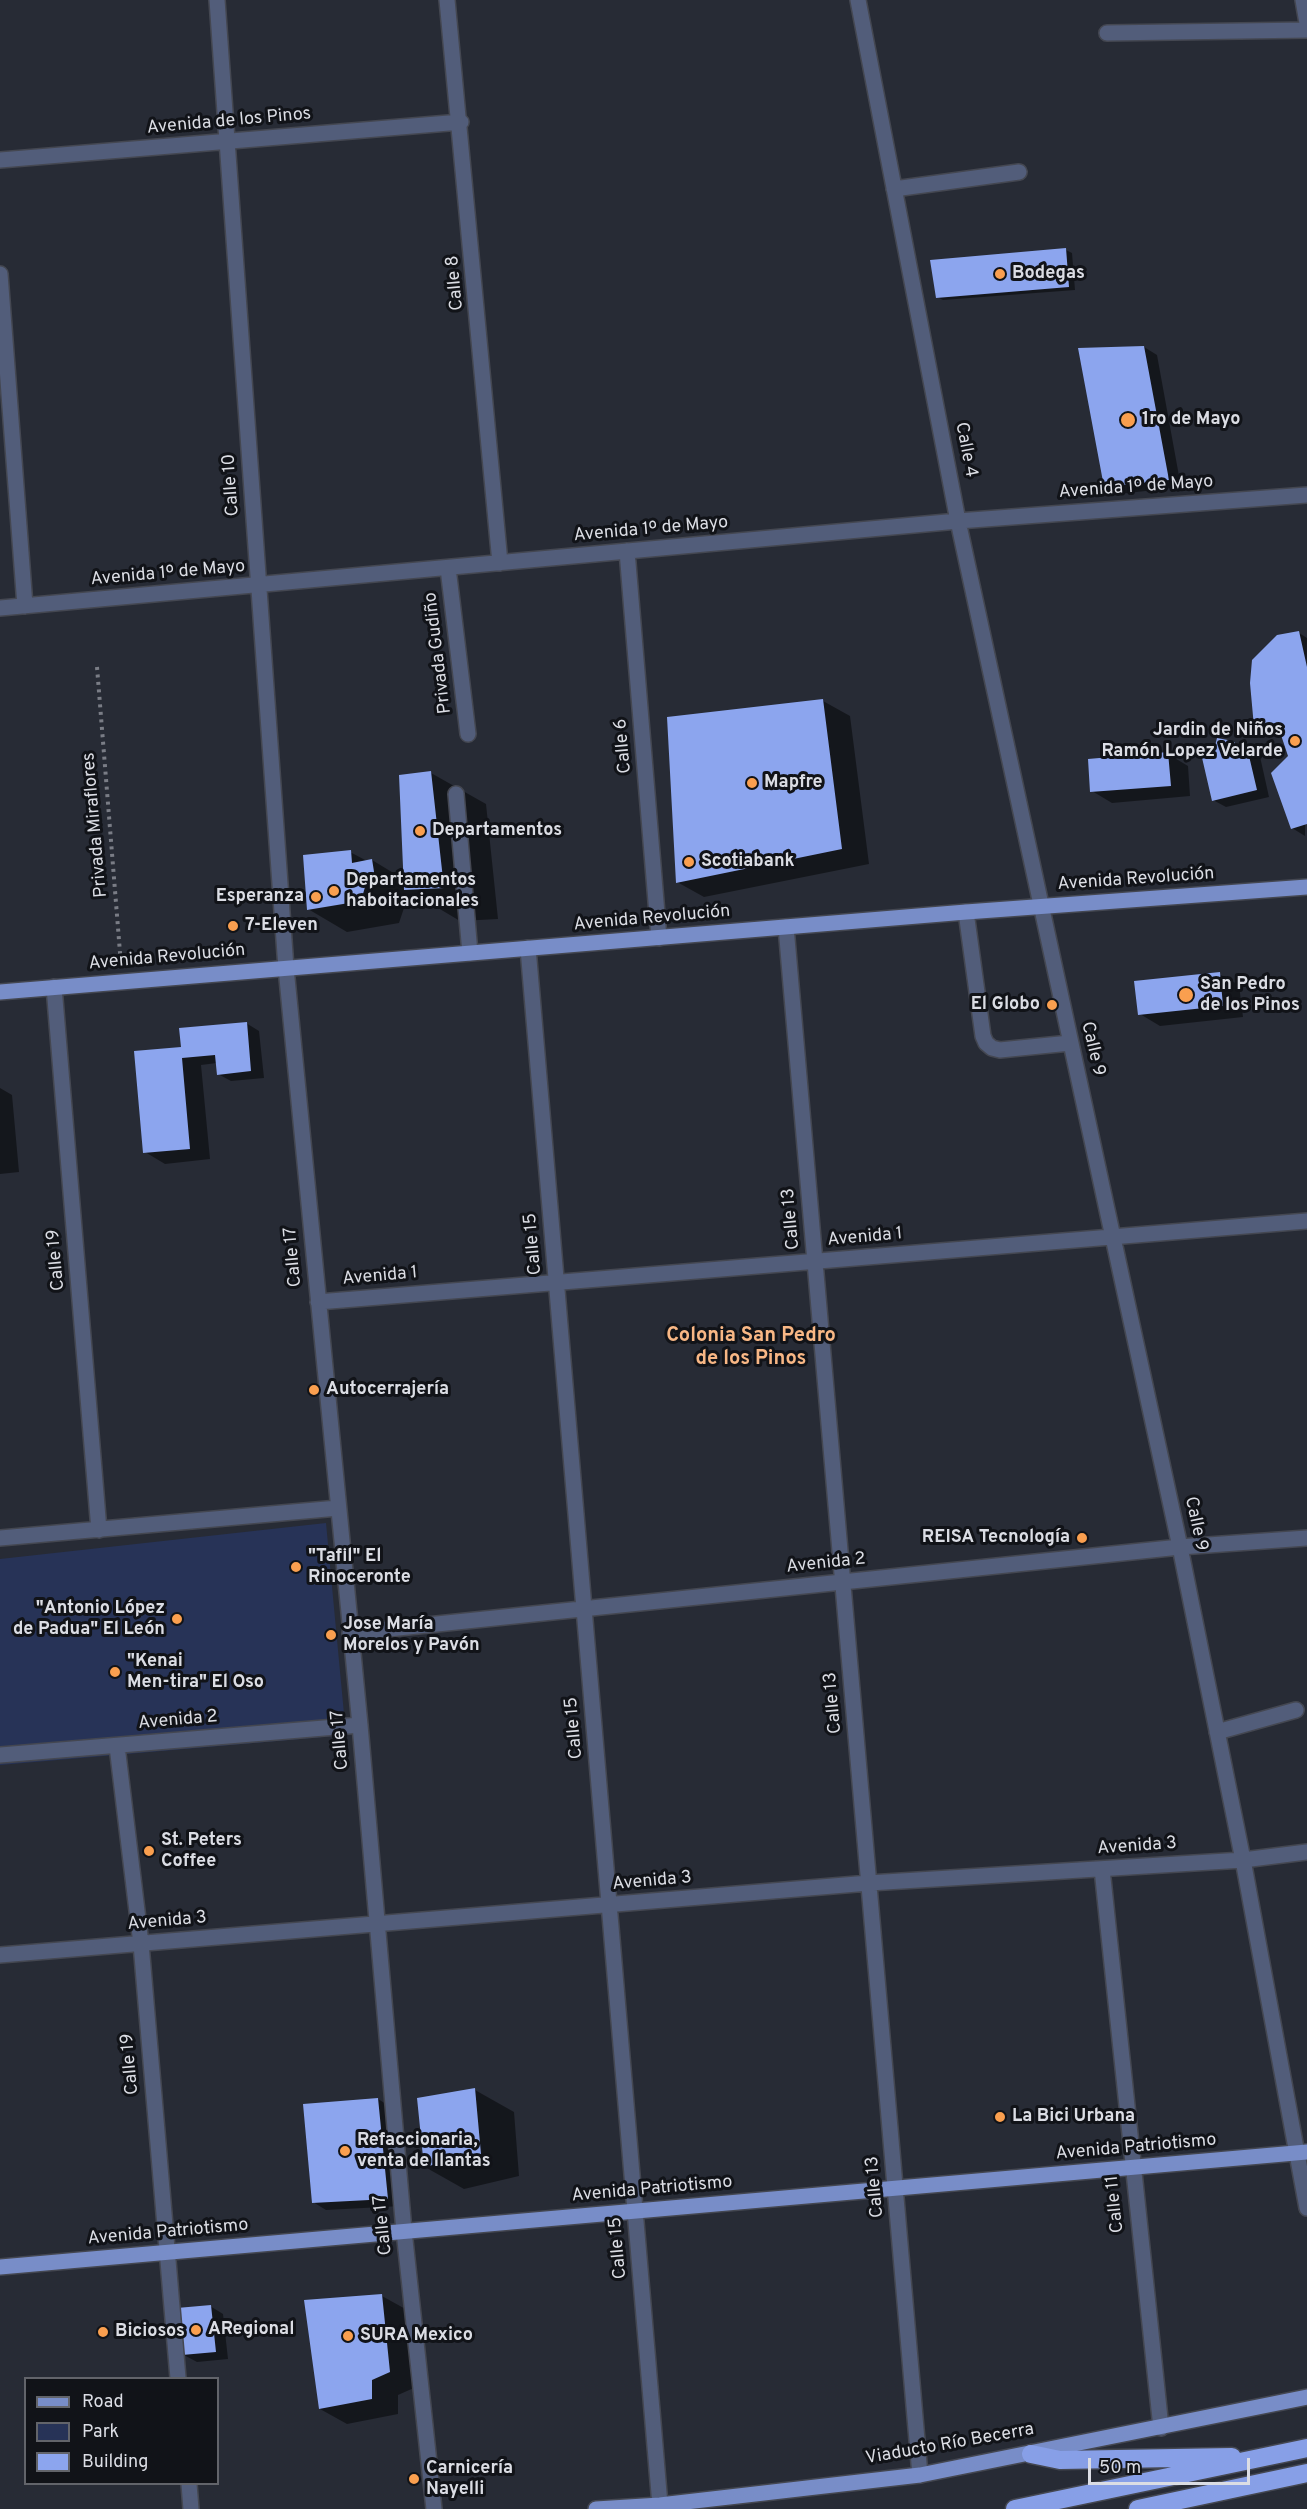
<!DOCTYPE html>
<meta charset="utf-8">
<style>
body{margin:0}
#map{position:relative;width:1307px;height:2509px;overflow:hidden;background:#272b35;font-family:Overpass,sans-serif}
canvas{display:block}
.legend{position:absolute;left:24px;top:2377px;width:195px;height:108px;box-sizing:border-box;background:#111318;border:2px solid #62646a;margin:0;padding:8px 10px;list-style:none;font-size:18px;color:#dbdde4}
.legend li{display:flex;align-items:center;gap:12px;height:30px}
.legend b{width:30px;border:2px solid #62646a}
.scale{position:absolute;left:1088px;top:2458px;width:162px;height:27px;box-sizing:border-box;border:3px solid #dbdde4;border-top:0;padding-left:8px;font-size:18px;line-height:21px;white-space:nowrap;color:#dbdde4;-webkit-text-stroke:4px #111318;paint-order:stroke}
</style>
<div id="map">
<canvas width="1307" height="2509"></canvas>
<ul class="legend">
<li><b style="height:8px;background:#788dc8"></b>Road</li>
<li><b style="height:16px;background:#273357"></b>Park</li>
<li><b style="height:16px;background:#8ca5ee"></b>Building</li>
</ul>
<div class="scale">50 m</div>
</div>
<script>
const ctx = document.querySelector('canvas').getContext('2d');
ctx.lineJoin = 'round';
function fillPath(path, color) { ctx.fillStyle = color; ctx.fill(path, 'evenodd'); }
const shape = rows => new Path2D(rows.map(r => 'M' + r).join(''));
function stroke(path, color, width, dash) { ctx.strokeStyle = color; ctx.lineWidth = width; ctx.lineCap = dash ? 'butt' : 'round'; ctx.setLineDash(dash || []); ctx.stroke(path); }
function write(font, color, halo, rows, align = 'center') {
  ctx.font = font + ' Overpass,sans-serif'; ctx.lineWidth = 6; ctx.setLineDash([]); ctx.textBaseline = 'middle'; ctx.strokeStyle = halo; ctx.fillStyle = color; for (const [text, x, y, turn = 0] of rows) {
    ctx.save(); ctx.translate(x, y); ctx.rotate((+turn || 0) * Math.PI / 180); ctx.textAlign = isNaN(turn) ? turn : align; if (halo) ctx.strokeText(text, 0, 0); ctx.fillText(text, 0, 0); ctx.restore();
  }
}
fillPath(shape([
 [326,1523,346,1735,0,1765,0,1559]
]), '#273357');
fillPath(shape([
 [1066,250,1072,253,1075,290,943,300,937,297],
 [1144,347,1157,355,1181,487,1119,494,1105,486],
 [1299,633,1307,638,1305,836,1292,828,1289,756,1281,731,1269,734,1256,726],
 [823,701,850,716,869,864,704,897,677,882],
 [1232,742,1239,746,1246,744,1259,752,1269,797,1226,807,1213,800],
 [1168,754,1188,766,1190,796,1112,803,1092,791],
 [431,773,486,804,498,919,460,921,413,893,414,900,406,902,399,923,347,932,308,909,350,852,367,861,372,860,405,880],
 [1219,974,1239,985,1243,1017,1160,1026,1140,1014],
 [246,1023,259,1031,264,1078,231,1081,218,1074,217,1063,201,1065,210,1159,165,1164,145,1152,180,1048],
 [0,1088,12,1095,19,1172,0,1174],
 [475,2090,514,2112,519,2176,464,2189,425,2167],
 [378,2099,391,2107,401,2206,326,2210,313,2202],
 [382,2296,409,2311,416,2387,398,2395,398,2414,347,2424,320,2409],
 [210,2306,223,2314,228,2359,197,2362,184,2355]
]), '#0007');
fillPath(shape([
 [1066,248,1069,287,936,298,930,260],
 [1144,346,1169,480,1104,487,1078,348],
 [1299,631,1307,667,1307,824,1291,829,1271,773,1288,756,1277,723,1254,727,1250,683,1252,660,1277,635],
 [823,699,842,849,676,883,667,717],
 [1217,738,1233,741,1237,745,1246,743,1257,790,1212,801,1200,749,1215,746],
 [1168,752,1171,786,1090,792,1088,759],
 [431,771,444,888,404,890,399,775],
 [351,850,352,863,372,859,375,878,367,880,361,901,307,910,303,855],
 [1220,972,1223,1006,1138,1015,1134,981],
 [247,1022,251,1071,217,1075,215,1055,182,1058,190,1149,143,1153,134,1051,181,1047,179,1028],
 [475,2088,481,2154,424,2167,417,2098],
 [378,2098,388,2199,312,2203,303,2104],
 [382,2294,390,2372,372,2380,372,2399,319,2409,304,2300],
 [211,2305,216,2352,182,2355,177,2308]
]), '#8ca5ee');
const minor = shape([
 [217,0,286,968,360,1725,404,2231,434,2509],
 [447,0,500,563],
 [858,0,958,521,1180,1547,1243,1860,1307,2208],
 [1303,0,1307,23],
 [1107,33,1307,30],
 [0,160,461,122],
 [894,189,1019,172],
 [0,274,25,606],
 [627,551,659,938],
 [448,568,468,734],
 [0,608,958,521,1307,495],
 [456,794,470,953],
 [966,912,983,1036,986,1043,992,1048,1000,1050,1070,1043],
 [786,927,920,2475],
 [528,948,660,2505],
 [54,987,99,1530],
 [318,1302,1307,1221],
 [0,1538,338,1508],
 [350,1633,1180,1547,1307,1538],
 [1217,1732,1296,1710],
 [117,1746,141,1944,178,2378],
 [0,1755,360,1725],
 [1102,1869,1161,2428],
 [0,1955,869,1883,1243,1860,1307,1852],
 [189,2484,191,2509]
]);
const major = shape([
 [0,992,966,912,1307,887],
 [0,2267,1307,2152],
 [596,2509,660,2505,920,2475,1307,2397]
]);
const highway = shape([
 [1031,2454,1060,2460,1232,2457],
 [1015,2509,1307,2448],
 [1138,2509,1307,2473]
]);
stroke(minor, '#444751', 18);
stroke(major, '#444751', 18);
stroke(highway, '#444751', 21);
stroke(shape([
 [97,667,121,965]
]), '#7a7d86', 4, [3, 4.5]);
stroke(minor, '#525d7a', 15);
stroke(major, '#788dc8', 15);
stroke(highway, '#879fe7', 18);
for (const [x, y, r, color] of [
 [1000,274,6,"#fa9f4f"],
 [1128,420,8,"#fa9f4f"],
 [1295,741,6,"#fa9f4f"],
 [752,783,6,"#fa9f4f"],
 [420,831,6,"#fa9f4f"],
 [689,862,6,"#fa9f4f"],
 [334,891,6,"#fa9f4f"],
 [316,897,6,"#fa9f4f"],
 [233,926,6,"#fa9f4f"],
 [1186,995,8,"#fa9f4f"],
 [1052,1005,6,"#fa9f4f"],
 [314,1390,6,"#fa9f4f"],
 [1082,1538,6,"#fa9f4f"],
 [296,1567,6,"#fa9f4f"],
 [177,1619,6,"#fa9f4f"],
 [331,1635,6,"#fa9f4f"],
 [115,1672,6,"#fa9f4f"],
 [149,1851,6,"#fa9f4f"],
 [1000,2117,6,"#fa9f4f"],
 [345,2151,6,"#fa9f4f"],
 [196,2330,6,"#fa9f4f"],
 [103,2332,6,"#fa9f4f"],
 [348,2336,6,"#fa9f4f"],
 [414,2479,6,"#fa9f4f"]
]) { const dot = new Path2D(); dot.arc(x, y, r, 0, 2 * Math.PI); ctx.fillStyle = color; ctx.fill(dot); stroke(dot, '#111318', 2); }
write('18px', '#dbdde4', '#111318', [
 ["Avenida de los Pinos",229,122,-5],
 ["Calle 8",456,283,-95],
 ["Calle 4",965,450,79],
 ["Calle 10",232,485,-94],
 ["Avenida 1º de Mayo",1136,488,-4],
 ["Avenida 1º de Mayo",651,530,-5],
 ["Avenida 1º de Mayo",168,574,-5],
 ["Privada Gudiño",439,653,-97],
 ["Calle 6",624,746,-95],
 ["Privada Miraflores",96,825,-95],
 ["Avenida Revolución",1136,880,-4],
 ["Avenida Revolución",652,919,-5],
 ["Avenida Revolución",167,958,-5],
 ["Calle 9",1092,1049,77],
 ["Calle 13",792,1219,-95],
 ["Avenida 1",865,1238,-5],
 ["Calle 15",534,1244,-95],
 ["Calle 17",294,1257,-95],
 ["Calle 19",57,1260,-95],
 ["Avenida 1",380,1277,-5],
 ["Calle 9",1195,1524,78],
 ["Avenida 2",826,1564,-6],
 ["Calle 13",834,1703,-95],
 ["Avenida 2",178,1721,-5],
 ["Calle 15",575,1728,-95],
 ["Calle 17",341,1740,-95],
 ["Avenida 3",1137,1847,-4],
 ["Avenida 3",652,1882,-5],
 ["Avenida 3",167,1922,-5],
 ["Calle 19",131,2064,-95],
 ["Avenida Patriotismo",1136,2148,-5],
 ["Calle 13",876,2187,-95],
 ["Avenida Patriotismo",652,2190,-5],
 ["Calle 11",1116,2204,-96],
 ["Calle 17",384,2225,-96],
 ["Avenida Patriotismo",168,2233,-5],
 ["Calle 15",619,2248,-95],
 ["Viaducto Río Becerra",950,2445,-10]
]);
write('bold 18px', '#dbdde4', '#111318', [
 ["Bodegas",1012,274],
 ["1ro de Mayo",1142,420],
 ["Jardin de Niños",1283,731,"right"],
 ["Ramón Lopez Velarde",1283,752,"right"],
 ["Mapfre",764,783],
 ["Departamentos",432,831],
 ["Scotiabank",701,862],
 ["Departamentos",346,881],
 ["haboitacionales",346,902],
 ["Esperanza",304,897,"right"],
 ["7-Eleven",245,926],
 ["San Pedro",1200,985],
 ["de los Pinos",1200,1006],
 ["El Globo",1040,1005,"right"],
 ["Autocerrajería",326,1390],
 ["REISA Tecnología",1070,1538,"right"],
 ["\"Tafil\" El",308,1557],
 ["Rinoceronte",308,1578],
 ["\"Antonio López",165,1609,"right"],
 ["de Padua\" El León",165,1630,"right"],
 ["Jose María",343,1625],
 ["Morelos y Pavón",343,1646],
 ["\"Kenai",127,1662],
 ["Men-tira\" El Oso",127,1683],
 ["St. Peters",161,1841],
 ["Coffee",161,1862],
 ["La Bici Urbana",1012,2117],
 ["Refaccionaria,",357,2141],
 ["venta de llantas",357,2162],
 ["ARegional",208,2330],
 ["Biciosos",115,2332],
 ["SURA Mexico",360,2336],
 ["Carnicería",426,2469],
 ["Nayelli",426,2490]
], 'left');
write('bold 20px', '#f8b785', '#111318', [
 ["Colonia San Pedro",751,1337],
 ["de los Pinos",751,1360]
]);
</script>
